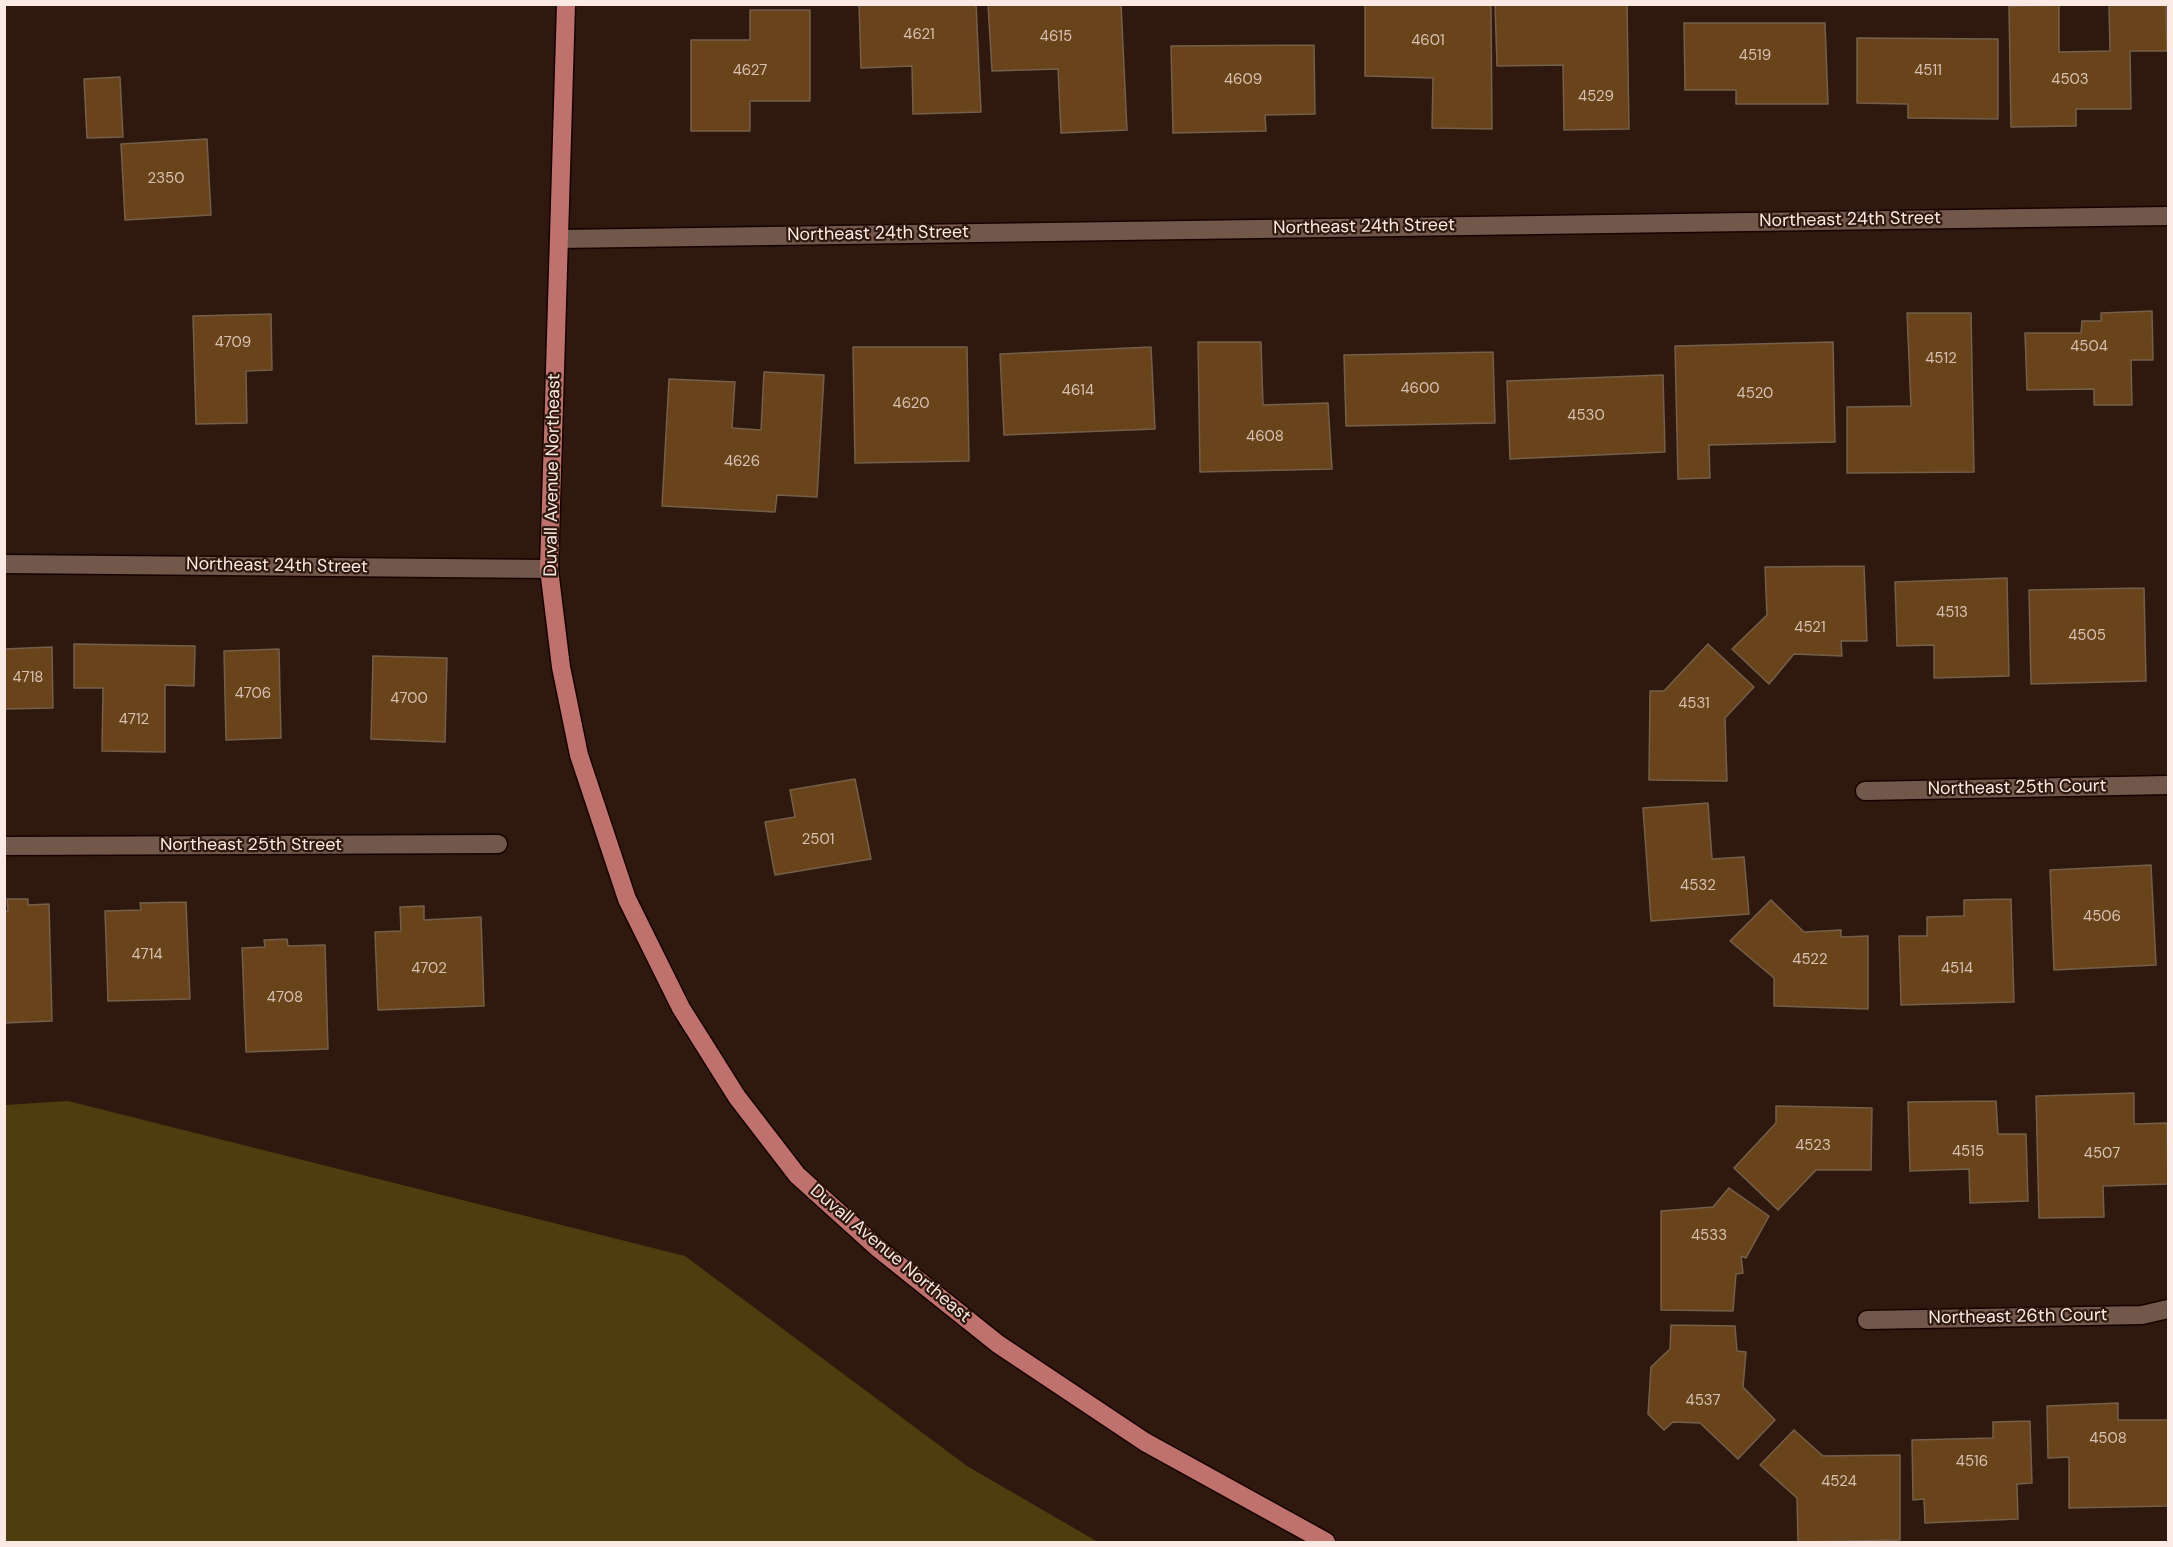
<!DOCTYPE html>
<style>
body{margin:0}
#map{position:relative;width:2173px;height:1547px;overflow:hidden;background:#2f180e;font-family:"DM Sans",sans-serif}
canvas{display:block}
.frame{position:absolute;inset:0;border:6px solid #fbeae3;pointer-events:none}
</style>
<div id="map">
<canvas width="2173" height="1547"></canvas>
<div class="frame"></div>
</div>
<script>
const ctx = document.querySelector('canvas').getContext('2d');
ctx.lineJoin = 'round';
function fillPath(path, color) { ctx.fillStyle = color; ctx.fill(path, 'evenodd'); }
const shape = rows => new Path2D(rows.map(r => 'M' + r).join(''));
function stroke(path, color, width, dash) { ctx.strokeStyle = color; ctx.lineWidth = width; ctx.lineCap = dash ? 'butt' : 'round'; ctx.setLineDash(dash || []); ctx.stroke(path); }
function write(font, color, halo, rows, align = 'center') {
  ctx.font = font + ' "DM Sans",sans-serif'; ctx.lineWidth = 4.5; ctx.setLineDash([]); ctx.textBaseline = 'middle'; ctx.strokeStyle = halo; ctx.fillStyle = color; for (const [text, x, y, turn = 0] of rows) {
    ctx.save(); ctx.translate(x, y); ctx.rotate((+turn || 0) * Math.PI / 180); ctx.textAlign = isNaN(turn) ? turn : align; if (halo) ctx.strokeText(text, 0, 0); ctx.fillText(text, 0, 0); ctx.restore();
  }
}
fillPath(shape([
 [68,1101,685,1256,967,1466,1098,1542,5,1542,5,1105]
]), '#4d3d0f');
const building = shape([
 [859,4,976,4,981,112,913,114,912,66,861,68,859,4],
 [988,4,1121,4,1127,130,1061,133,1058,69,992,71,988,4],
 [1365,4,1491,5,1492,129,1432,128,1433,78,1365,76,1365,4],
 [1495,4,1627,4,1629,129,1564,130,1563,65,1497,66,1495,4],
 [2109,4,2166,4,2167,51,2130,51,2131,109,2076,109,2076,126,2011,127,2009,6,2059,5,2059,52,2110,51,2109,4],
 [750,10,810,10,810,101,750,101,750,131,691,131,691,40,750,40,750,10],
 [1684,23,1825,23,1828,104,1736,104,1736,90,1685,90,1684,23],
 [1857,38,1998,39,1998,119,1908,118,1908,104,1857,103,1857,38],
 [1314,45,1315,114,1265,115,1266,131,1173,133,1171,46,1314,45],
 [120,77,123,137,87,138,84,79,120,77],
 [207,139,211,215,125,220,121,144,207,139],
 [2152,311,2153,360,2131,360,2132,405,2094,405,2094,389,2027,390,2025,333,2081,333,2082,321,2101,321,2101,313,2152,311],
 [1907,313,1971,313,1974,472,1847,473,1847,407,1911,406,1907,313],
 [271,314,272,370,246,371,247,423,196,424,193,316,271,314],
 [1198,342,1261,342,1263,405,1328,403,1332,469,1200,472,1198,342],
 [1833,342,1835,442,1709,445,1710,478,1678,479,1675,346,1833,342],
 [853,347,967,347,969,461,855,463,853,347],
 [1151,347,1155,429,1004,435,1000,354,1151,347],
 [1493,352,1495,423,1346,426,1344,355,1493,352],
 [764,372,824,375,817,497,777,495,775,512,662,506,669,379,735,382,732,428,761,430,764,372],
 [1663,375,1665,452,1510,459,1507,381,1663,375],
 [1864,566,1867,641,1841,641,1842,656,1794,654,1769,684,1732,649,1767,615,1765,567,1864,566],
 [2007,578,2009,676,1934,678,1934,645,1897,646,1895,582,2007,578],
 [2144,588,2146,681,2031,684,2029,590,2144,588],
 [74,644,195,646,194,686,165,685,165,752,102,751,103,688,74,688,74,644],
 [1708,644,1754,687,1725,718,1727,781,1649,780,1650,691,1664,691,1708,644],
 [52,647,53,708,4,709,4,649,52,647],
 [279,649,281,738,226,740,224,651,279,649],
 [373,656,447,658,445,742,371,739,373,656],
 [855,779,871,859,775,875,765,822,795,817,790,790,855,779],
 [1708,803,1712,859,1744,857,1749,914,1651,921,1643,808,1708,803],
 [2151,865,2156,965,2054,970,2050,870,2151,865],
 [7,899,28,899,28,905,49,904,52,1021,4,1023,4,911,8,911,7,899],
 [2011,899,2014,1002,1901,1005,1899,936,1927,936,1927,917,1964,916,1964,900,2011,899],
 [1771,900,1804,932,1841,930,1841,937,1868,936,1868,1009,1774,1006,1774,978,1730,941,1771,900],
 [186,902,190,999,108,1001,105,911,141,910,140,903,186,902],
 [424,906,424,920,481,917,484,1006,378,1010,375,932,401,931,400,907,424,906],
 [287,939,288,946,325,945,328,1049,246,1052,242,948,265,947,264,940,287,939],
 [2134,1093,2134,1124,2167,1123,2168,1184,2103,1186,2104,1217,2039,1218,2036,1096,2134,1093],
 [1996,1101,1998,1134,2026,1134,2028,1201,1970,1203,1969,1169,1910,1171,1908,1102,1996,1101],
 [1776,1106,1872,1108,1871,1170,1816,1170,1778,1210,1734,1168,1776,1123,1776,1106],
 [1729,1188,1769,1216,1746,1258,1741,1256,1743,1273,1736,1274,1733,1311,1661,1310,1661,1211,1713,1207,1729,1188],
 [1671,1325,1735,1326,1737,1351,1746,1352,1743,1387,1775,1420,1738,1459,1700,1423,1673,1422,1664,1430,1648,1414,1651,1367,1670,1349,1671,1325],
 [2118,1403,2118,1420,2168,1420,2168,1506,2069,1508,2069,1457,2048,1458,2047,1406,2118,1403],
 [2030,1421,2032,1483,2017,1484,2018,1519,1925,1523,1924,1499,1913,1500,1912,1440,1993,1438,1993,1422,2030,1421],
 [1794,1430,1823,1456,1900,1455,1900,1540,1798,1542,1797,1498,1760,1465,1794,1430]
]);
fillPath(building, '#69441b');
stroke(building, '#745f4b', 1.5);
const minor = shape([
 [559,239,2168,216],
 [4,564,549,569],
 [1865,791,2168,785],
 [4,846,498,844],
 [1867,1320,2142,1315,2168,1309]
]);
const primary = shape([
 [566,4,549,569,561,667,579,755,627,899,681,1008,737,1097,797,1175,879,1249,998,1344,1145,1442,1326,1542]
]);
stroke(minor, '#160300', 21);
stroke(primary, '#160300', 21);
stroke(minor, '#72574b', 18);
stroke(primary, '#bf716d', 18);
write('15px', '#d6c0b1', null, [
 ["4621",919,35],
 ["4615",1056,37],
 ["4601",1428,41],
 ["4519",1755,56],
 ["4627",750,71],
 ["4511",1928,71],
 ["4609",1243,80],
 ["4503",2070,80],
 ["4529",1596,97],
 ["2350",166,179],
 ["4709",233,343],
 ["4504",2089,347],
 ["4512",1941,359],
 ["4600",1420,389],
 ["4614",1078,391],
 ["4520",1755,394],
 ["4620",911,404],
 ["4530",1586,416],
 ["4608",1265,437],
 ["4626",742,462],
 ["4513",1952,613],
 ["4521",1810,628],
 ["4505",2087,636],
 ["4718",28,678],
 ["4706",253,694],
 ["4700",409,699],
 ["4531",1694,704],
 ["4712",134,720],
 ["2501",818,840],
 ["4532",1698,886],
 ["4506",2102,917],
 ["4714",147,955],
 ["4522",1810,960],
 ["4702",429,969],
 ["4514",1957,969],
 ["4708",285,998],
 ["4523",1813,1146],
 ["4515",1968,1152],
 ["4507",2102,1154],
 ["4533",1709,1236],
 ["4537",1703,1401],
 ["4508",2108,1439],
 ["4516",1972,1462],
 ["4524",1839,1482]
]);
write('18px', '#fbeae3', '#2f180e', [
 ["Northeast 24th Street",1850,220,-1],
 ["Northeast 24th Street",1364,227,-1],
 ["Northeast 24th Street",878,234,-1],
 ["Duvall Avenue Northeast",553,475,-89],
 ["Northeast 24th Street",277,566,1],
 ["Northeast 25th Court",2017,788,-1],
 ["Northeast 25th Street",251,845],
 ["Duvall Avenue Northeast",890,1254,40],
 ["Northeast 26th Court",2018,1317,-1]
]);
</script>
